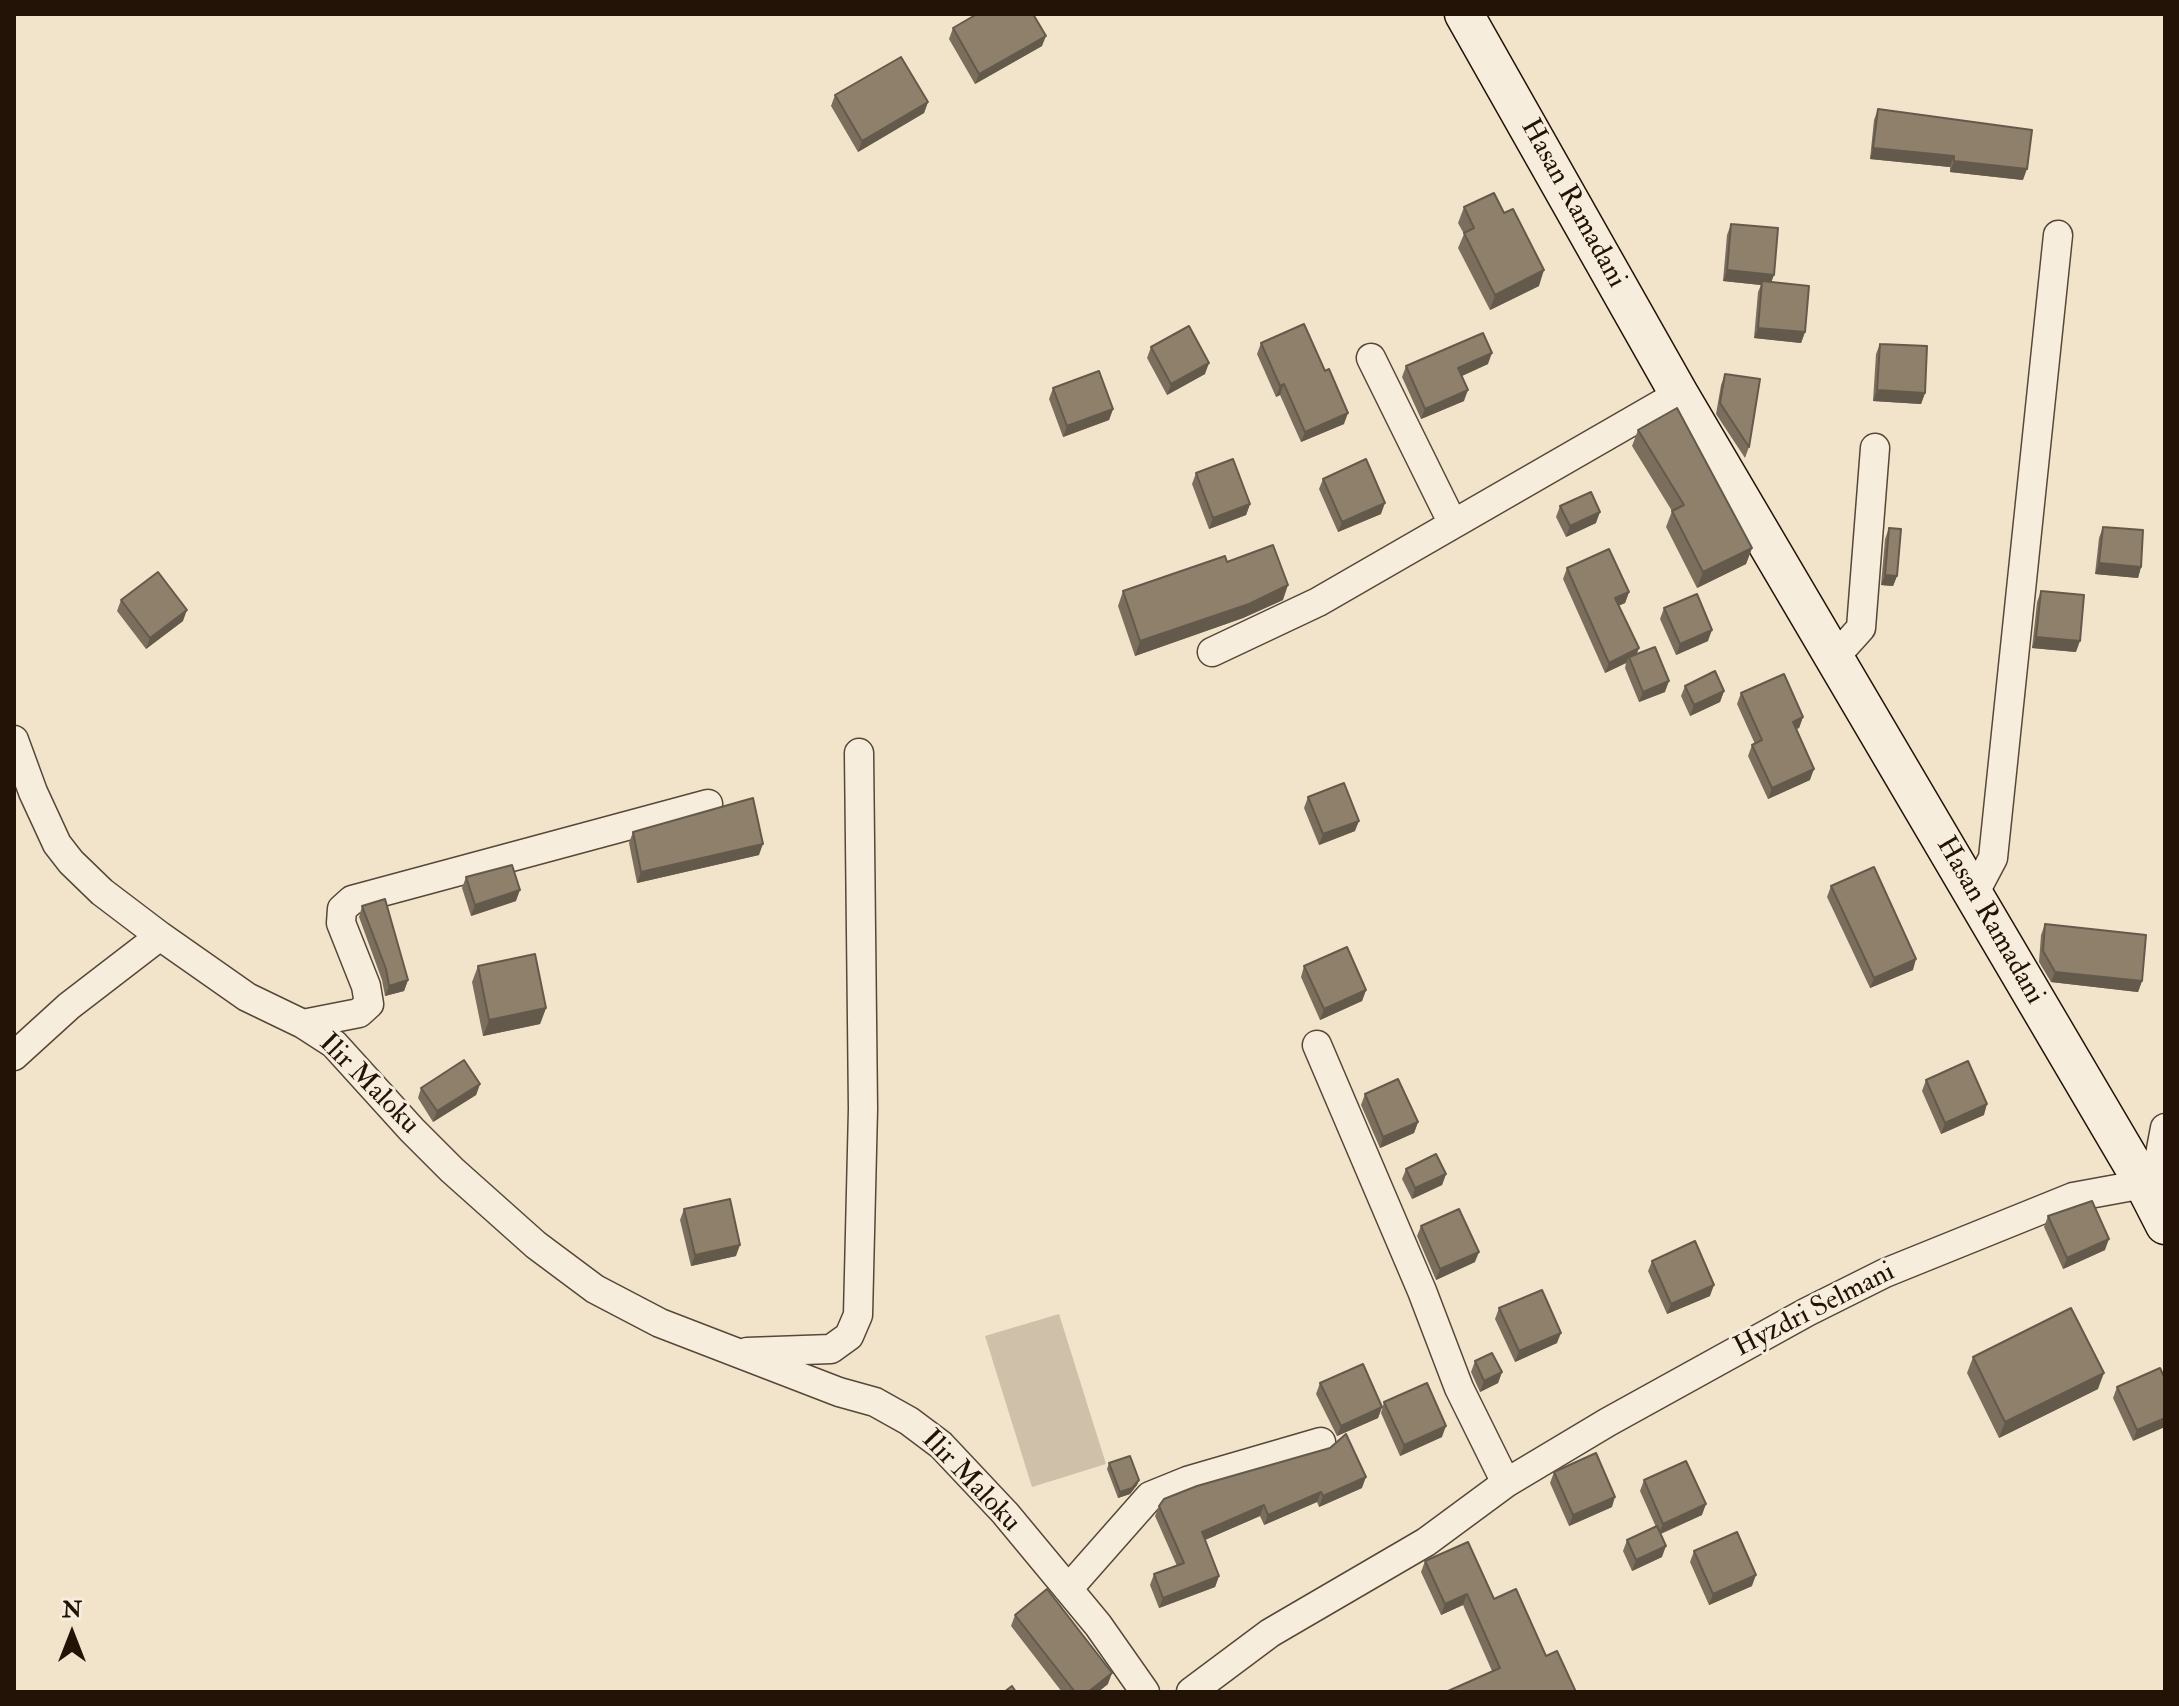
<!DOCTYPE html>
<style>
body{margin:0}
#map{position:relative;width:2179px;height:1706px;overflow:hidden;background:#f2e4cb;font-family:"IM FELL Double Pica",serif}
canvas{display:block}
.frame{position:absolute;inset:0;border:16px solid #231306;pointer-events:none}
.north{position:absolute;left:32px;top:1594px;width:80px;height:80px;-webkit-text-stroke:6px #f7eddd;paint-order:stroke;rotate:0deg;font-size:22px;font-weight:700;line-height:32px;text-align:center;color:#231306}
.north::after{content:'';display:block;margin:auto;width:28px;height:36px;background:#231306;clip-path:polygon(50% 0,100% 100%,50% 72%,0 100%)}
</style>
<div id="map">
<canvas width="2179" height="1706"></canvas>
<div class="frame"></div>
<div class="north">N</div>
</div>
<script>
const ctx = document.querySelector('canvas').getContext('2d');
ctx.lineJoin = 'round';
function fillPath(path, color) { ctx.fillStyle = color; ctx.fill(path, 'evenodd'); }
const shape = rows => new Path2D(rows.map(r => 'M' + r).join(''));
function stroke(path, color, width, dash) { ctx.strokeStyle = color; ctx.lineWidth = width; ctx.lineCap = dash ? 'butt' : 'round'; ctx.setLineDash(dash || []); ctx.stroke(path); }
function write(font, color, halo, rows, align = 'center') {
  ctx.font = font + ' "IM FELL Double Pica",serif'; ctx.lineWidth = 6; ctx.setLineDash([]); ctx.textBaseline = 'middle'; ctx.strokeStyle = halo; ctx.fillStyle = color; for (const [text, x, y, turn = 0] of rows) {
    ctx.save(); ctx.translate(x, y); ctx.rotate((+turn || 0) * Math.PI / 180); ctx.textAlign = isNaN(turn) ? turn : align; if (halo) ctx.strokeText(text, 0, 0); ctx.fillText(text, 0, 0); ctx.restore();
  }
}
fillPath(shape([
 [1059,1314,1106,1464,1032,1487,985,1336]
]), '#cfc0aa');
const minor = shape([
 [1371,358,1453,524],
 [1212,652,1318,602,1679,394],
 [1834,658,1861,628,1875,448],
 [14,740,33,792,57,844,71,862,102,892,160,936,247,997,303,1024,334,1044,412,1130,452,1170,536,1245,595,1289,660,1323,839,1392,875,1402,909,1421,941,1445,1005,1513,1098,1625,1145,1692],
 [1974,894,1993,858,2058,235],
 [303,1024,359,1013,369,1004,366,986,341,923,342,909,352,900,708,804],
 [1317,1045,1422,1291,1459,1388,1506,1483],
 [14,1056,69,1006,160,936],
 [747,1352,831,1349,849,1336,858,1315,863,1109,859,753],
 [1068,1589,1150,1496,1187,1481,1321,1442],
 [1191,1692,1270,1633,1426,1542,1506,1483,1608,1422,1807,1312,1885,1273,2073,1197,2144,1184,2158,1165,2165,1128]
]);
const secondary = shape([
 [1464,14,1679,394,2144,1184,2165,1225]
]);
stroke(minor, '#574737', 31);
stroke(secondary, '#231306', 41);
stroke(minor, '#f7eddd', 28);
stroke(secondary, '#f7eddd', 38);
fillPath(shape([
 [953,28,1042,46,975,84,949,39],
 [835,95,928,102,924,113,858,152,831,106],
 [1878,109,2023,180,1950,172,1950,167,1870,159,1874,120],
 [1464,207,1539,286,1490,310,1458,248,1464,234,1458,223],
 [1731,224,1805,332,1801,343,1754,338,1758,292,1761,285,1723,281,1727,235],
 [1261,343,1325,371,1344,424,1301,442,1280,395,1276,397,1257,354],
 [1880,344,1925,393,1921,404,1873,401,1876,354],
 [1151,347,1205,374,1167,395,1147,358],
 [1488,364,1462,376,1464,401,1421,419,1402,377,1406,366],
 [1725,374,1749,447,1745,458,1716,414,1721,385],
 [1053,388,1113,409,1109,420,1063,437,1049,399],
 [1638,430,1752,548,1746,564,1697,588,1666,527,1672,511,1632,446],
 [1196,473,1250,504,1246,515,1209,529,1192,484],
 [1323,479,1381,514,1338,532,1319,489],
 [1560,506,1596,523,1566,537,1556,517],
 [2103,527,2141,567,2138,578,2095,574,2099,538],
 [1889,528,1897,576,1893,586,1881,585,1885,539],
 [1227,562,1283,600,1243,618,1135,656,1118,606,1123,591],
 [1567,568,1629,592,1625,603,1618,606,1637,654,1665,692,1639,702,1625,668,1626,663,1605,673,1563,579],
 [2041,591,2076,652,2032,648,2037,602],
 [121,600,183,621,146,649,117,611],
 [1664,608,1708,641,1676,655,1660,619],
 [1685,686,1724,691,1720,702,1690,716,1681,696],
 [1741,693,1803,717,1799,728,1796,729,1810,780,1768,799,1748,756,1752,745,1755,744,1737,704],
 [1308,797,1355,831,1319,845,1304,808],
 [633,832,759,855,637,883,629,843],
 [466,877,516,901,471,916,462,888],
 [1831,886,1913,970,1870,988,1827,897],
 [362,906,408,980,404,991,385,996,382,980,359,917],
 [2045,924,2142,981,2138,992,2051,982,2039,962,2041,935],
 [478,966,546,1008,540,1024,483,1036,472,982],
 [1304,966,1366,990,1362,1001,1320,1020,1301,977],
 [1926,1080,1984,1115,1941,1134,1922,1091],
 [480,1084,476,1095,433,1122,418,1098,421,1088],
 [1365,1094,1418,1122,1414,1133,1380,1148,1361,1105],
 [1406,1169,1446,1174,1442,1185,1412,1199,1402,1179],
 [684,1209,736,1256,691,1266,680,1220],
 [2048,1216,2105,1250,2063,1269,2044,1227],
 [1421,1226,1475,1262,1436,1280,1417,1236],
 [1652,1261,1710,1296,1667,1314,1648,1271],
 [1499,1308,1557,1343,1515,1362,1495,1319],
 [1973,1357,2098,1389,1999,1438,1967,1373],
 [1475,1361,1502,1372,1498,1383,1480,1392,1471,1372],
 [2165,1379,2133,1441,2113,1398,2117,1387],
 [1320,1383,1382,1407,1378,1418,1337,1436,1316,1394],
 [1384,1402,1442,1437,1400,1456,1381,1413],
 [1109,1463,1139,1480,1137,1485,1130,1494,1118,1498,1107,1469],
 [1554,1472,1612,1507,1569,1526,1550,1483],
 [1644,1480,1702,1515,1661,1534,1662,1557,1632,1571,1623,1551,1627,1540,1656,1527,1640,1491],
 [1362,1488,1319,1507,1317,1502,1264,1525,1260,1516,1205,1540,1219,1576,1215,1587,1159,1608,1150,1585,1154,1574,1177,1566,1155,1516,1159,1506],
 [1694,1551,1752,1586,1709,1605,1690,1562],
 [1425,1561,1494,1599,1576,1692,1448,1692,1492,1671,1463,1605,1441,1615,1421,1572],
 [1015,1615,1108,1684,1098,1692,1062,1692,1011,1626]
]), '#7b6e5d');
fillPath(shape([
 [1046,36,1042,46,975,84,979,74],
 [928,102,924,113,858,152,862,141],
 [1873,148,1954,156,1950,167,1870,159],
 [1954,161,2027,169,2023,180,1950,172],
 [1544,270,1539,286,1490,310,1495,295],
 [1727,270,1774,275,1770,286,1762,281,1761,285,1723,281],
 [1758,328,1805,332,1801,343,1754,338],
 [1492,353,1488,364,1455,379,1458,368],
 [1209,363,1205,374,1167,395,1171,384],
 [1284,384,1280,395,1276,397,1280,386],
 [1468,390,1464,401,1421,419,1425,409],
 [1877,390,1925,393,1921,404,1873,401],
 [1113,409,1109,420,1063,437,1067,426],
 [1348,413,1344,424,1301,442,1305,432],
 [1385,503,1381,514,1338,532,1342,522],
 [1250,504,1246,515,1209,529,1213,518],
 [1600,512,1596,523,1566,537,1570,526],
 [1752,548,1746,564,1697,588,1703,572],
 [2099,563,2141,567,2138,578,2095,574],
 [1885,575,1897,576,1893,586,1881,585],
 [1288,585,1283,600,1243,618,1135,656,1140,641],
 [1629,592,1625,603,1611,609,1615,598],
 [187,610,183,621,146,649,150,638],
 [1712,630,1708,641,1676,655,1680,644],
 [2036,637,2080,641,2076,652,2032,648],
 [1639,648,1635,659,1629,657,1626,663,1605,673,1609,663],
 [1669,681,1665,692,1639,702,1643,692],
 [1724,691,1720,702,1690,716,1694,705],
 [1803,717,1799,728,1789,732,1793,722],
 [1814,769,1810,780,1768,799,1772,788],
 [1359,821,1355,831,1319,845,1323,834],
 [763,844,759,855,637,883,641,872],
 [520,890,516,901,471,916,475,905],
 [1916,959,1913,970,1870,988,1874,978],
 [2055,972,2142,981,2138,992,2051,982],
 [408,980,404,991,385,996,389,986],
 [1366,990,1362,1001,1320,1020,1324,1009],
 [546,1008,540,1024,483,1036,489,1020],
 [480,1084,476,1095,433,1122,437,1111],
 [1987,1104,1984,1115,1941,1134,1945,1123],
 [1418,1122,1414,1133,1380,1148,1383,1137],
 [1446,1174,1442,1185,1412,1199,1415,1188],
 [2109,1239,2105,1250,2063,1269,2067,1258],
 [740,1245,736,1256,691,1266,695,1255],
 [1479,1252,1475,1262,1436,1280,1440,1269],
 [1714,1285,1710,1296,1667,1314,1671,1304],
 [1561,1333,1557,1343,1515,1362,1519,1351],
 [1502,1372,1498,1383,1480,1392,1484,1381],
 [2104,1373,2098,1389,1999,1438,2005,1422],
 [1382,1407,1378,1418,1337,1436,1341,1426],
 [2165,1418,2165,1427,2133,1441,2137,1430],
 [1446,1426,1442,1437,1400,1456,1404,1445],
 [1366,1477,1362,1488,1319,1507,1323,1496],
 [1139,1480,1137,1485,1130,1494,1118,1498,1120,1492],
 [1321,1492,1317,1502,1264,1525,1268,1515],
 [1615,1497,1612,1507,1569,1526,1573,1515],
 [1706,1504,1702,1515,1659,1534,1663,1524],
 [1264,1505,1260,1516,1198,1543,1202,1532],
 [1666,1546,1662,1557,1632,1571,1636,1560],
 [1756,1575,1752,1586,1709,1605,1713,1594],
 [1219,1576,1215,1587,1159,1608,1163,1598],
 [1467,1594,1463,1605,1441,1615,1445,1604],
 [1112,1673,1108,1684,1098,1692,1088,1692]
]), '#645a4c');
const building = shape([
 [977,14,1033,14,1046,36,979,74,953,28,977,14],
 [901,57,928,102,862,141,835,95,901,57],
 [1878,109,2032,130,2027,169,1954,161,1954,156,1873,148,1878,109],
 [1494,193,1504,213,1513,209,1544,270,1495,295,1464,233,1474,228,1464,207,1494,193],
 [1731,224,1778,228,1774,275,1727,270,1731,224],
 [1762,281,1809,286,1805,332,1758,328,1762,281],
 [1304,324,1325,371,1329,369,1348,413,1305,432,1284,384,1280,386,1261,343,1304,324],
 [1189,326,1209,363,1171,384,1151,347,1189,326],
 [1483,333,1492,353,1458,368,1468,390,1425,409,1406,366,1483,333],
 [1880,344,1927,346,1925,393,1877,390,1880,344],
 [1099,371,1113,409,1067,426,1053,388,1099,371],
 [1725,374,1760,379,1749,447,1720,403,1725,374],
 [1677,408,1752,548,1703,572,1672,511,1684,505,1638,430,1677,408],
 [1233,459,1250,504,1213,518,1196,473,1233,459],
 [1366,459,1385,503,1342,522,1323,479,1366,459],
 [1591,492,1600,512,1570,526,1560,506,1591,492],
 [2103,527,2143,530,2141,567,2099,563,2103,527],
 [1889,528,1901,529,1897,576,1885,575,1889,528],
 [1273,545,1288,585,1249,604,1140,641,1123,591,1225,556,1227,562,1273,545],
 [1609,549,1629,592,1615,598,1639,648,1609,663,1567,568,1609,549],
 [158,572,187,610,150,638,121,600,158,572],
 [2041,591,2084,595,2080,641,2036,637,2041,591],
 [1697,594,1712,630,1680,644,1664,608,1697,594],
 [1655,647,1669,681,1643,692,1629,657,1655,647],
 [1715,671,1724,691,1694,705,1685,686,1715,671],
 [1784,674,1803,717,1793,722,1814,769,1772,788,1752,745,1762,740,1741,693,1784,674],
 [1344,783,1359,821,1323,834,1308,797,1344,783],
 [753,798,763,844,641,872,633,832,753,798],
 [512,865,520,890,475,905,466,877,512,865],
 [1874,867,1916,959,1874,978,1831,886,1874,867],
 [385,899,408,980,389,986,386,969,362,906,385,899],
 [2045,924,2146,935,2142,981,2055,972,2043,951,2045,924],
 [1347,947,1366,990,1324,1009,1304,966,1347,947],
 [535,954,546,1008,489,1020,478,966,535,954],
 [464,1060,480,1084,437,1111,421,1088,464,1060],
 [1968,1061,1987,1104,1945,1123,1926,1080,1968,1061],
 [1398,1079,1418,1122,1383,1137,1365,1094,1398,1079],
 [1436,1154,1446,1174,1415,1188,1406,1169,1436,1154],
 [730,1199,740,1245,695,1255,684,1209,730,1199],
 [2092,1201,2109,1239,2067,1258,2048,1216,2092,1201],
 [1459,1209,1479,1252,1440,1269,1421,1226,1459,1209],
 [1695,1241,1714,1285,1671,1304,1652,1261,1695,1241],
 [1542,1290,1561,1333,1519,1351,1499,1308,1542,1290],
 [2071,1308,2104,1373,2005,1422,1973,1357,2071,1308],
 [1492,1353,1502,1372,1484,1381,1475,1361,1492,1353],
 [1363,1364,1382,1407,1341,1426,1320,1383,1363,1364],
 [2160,1368,2165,1379,2165,1418,2137,1430,2117,1387,2160,1368],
 [1427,1383,1446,1426,1404,1445,1384,1402,1427,1383],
 [1346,1434,1366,1477,1323,1496,1321,1492,1268,1515,1264,1505,1202,1532,1219,1576,1163,1598,1154,1574,1184,1563,1159,1506,1164,1499,1197,1486,1330,1448,1346,1434],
 [1596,1453,1615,1497,1573,1515,1554,1472,1596,1453],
 [1130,1456,1139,1480,1132,1488,1120,1492,1109,1463,1130,1456],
 [1686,1461,1706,1504,1663,1524,1644,1480,1686,1461],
 [1657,1526,1666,1546,1636,1560,1627,1540,1657,1526],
 [1737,1532,1756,1575,1713,1594,1694,1551,1737,1532],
 [1468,1542,1494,1599,1516,1589,1546,1656,1557,1651,1576,1692,1448,1692,1448,1691,1500,1668,1467,1594,1445,1604,1425,1561,1468,1542],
 [1047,1589,1112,1673,1088,1692,1075,1692,1015,1615,1047,1589],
 [1012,1686,1016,1692,1004,1692,1012,1686]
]);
fillPath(building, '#8f806c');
stroke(building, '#645a4c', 2);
write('28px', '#231306', '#f7eddd', [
 ["Hasan Ramadani",1572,204,61],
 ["Hasan Ramadani",1989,921,60],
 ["Ilir Maloku",368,1085,45],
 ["Hyzdri Selmani",1815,1311,-27],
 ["Ilir Maloku",970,1482,46]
]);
</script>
